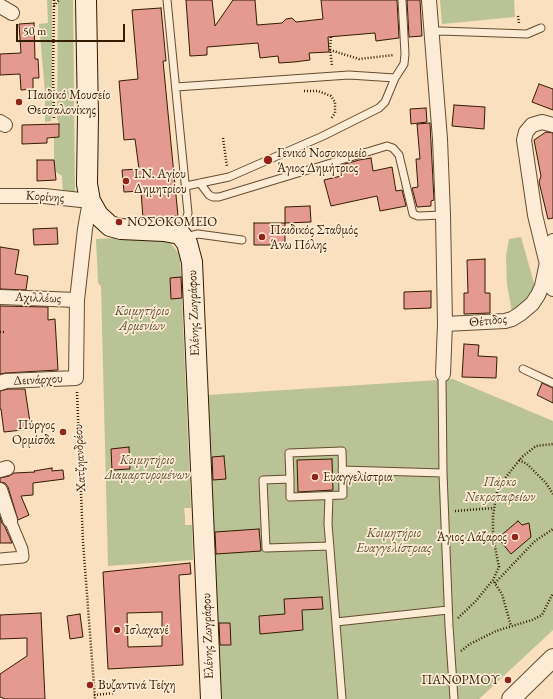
<!DOCTYPE html>
<meta charset="utf-8">
<style>
body{margin:0}
#map{position:relative;width:553px;height:699px;overflow:hidden;background:#fae0be;font-family:"EB Garamond",serif}
canvas{display:block}
.scale{position:absolute;left:16px;top:24px;width:109px;height:18px;box-sizing:border-box;border:2px solid #331c00;border-top:0;padding-left:5px;font-size:12px;line-height:14px;white-space:nowrap;color:#331c00;-webkit-text-stroke:3px #fcebd5;paint-order:stroke}
</style>
<div id="map">
<canvas width="553" height="699"></canvas>
<div class="scale">50 m</div>
</div>
<script>
const ctx = document.querySelector('canvas').getContext('2d');
ctx.lineJoin = 'round';
function fillPath(path, color) { ctx.fillStyle = color; ctx.fill(path, 'evenodd'); }
const shape = rows => new Path2D(rows.map(r => 'M' + r).join(''));
function stroke(path, color, width, dash) { ctx.strokeStyle = color; ctx.lineWidth = width; ctx.lineCap = dash ? 'butt' : 'round'; ctx.setLineDash(dash || []); ctx.stroke(path); }
function write(font, color, halo, rows, align = 'center') {
  ctx.font = font + ' "EB Garamond",serif'; ctx.lineWidth = 3.5; ctx.setLineDash([]); ctx.textBaseline = 'middle'; ctx.strokeStyle = halo; ctx.fillStyle = color; for (const [text, x, y, turn = 0] of rows) {
    ctx.save(); ctx.translate(x, y); ctx.rotate((+turn || 0) * Math.PI / 180); ctx.textAlign = isNaN(turn) ? turn : align; if (halo) ctx.strokeText(text, 0, 0); ctx.fillText(text, 0, 0); ctx.restore();
  }
}
fillPath(shape([
 [39,0,52,0,52,115,51,121,45,122,45,92,39,24,48,23,47,0],
 [58,0,73,0,75,196,63,195,62,176,56,172,54,166,54,138,59,137,60,131,58,120,57,120],
 [440,0,514,0,515,17,442,24],
 [164,235,180,255,191,508,184,508,185,517,185,525,192,525,193,560,108,566,101,286,98,283,96,239],
 [521,237,534,283,532,297,512,311,507,285,506,256,509,239],
 [453,379,553,421,553,630,479,699,220,699,215,554,208,395]
]), '#bac395');
const building = shape([
 [186,0,212,0,215,26,233,0,255,0,257,25,282,23,286,19,292,18,296,22,323,19,321,0,397,0,399,38,376,41,375,33,328,37,329,52,309,53,310,60,294,62,279,63,278,56,260,58,258,43,207,47,207,55,190,56,186,0],
 [407,0,420,0,422,36,409,37,407,0],
 [161,8,166,61,163,61,178,216,143,219,141,191,124,192,122,170,139,169,135,139,124,140,119,81,138,79,132,10,161,8],
 [34,23,35,59,38,59,39,78,33,78,33,89,21,90,20,74,0,75,0,54,21,53,19,24,34,23],
 [539,84,553,89,553,110,532,102,539,84],
 [454,105,485,107,484,129,452,126,454,105],
 [426,108,427,122,411,124,410,109,426,108],
 [430,123,434,200,431,201,431,206,417,207,412,188,418,187,416,159,420,159,417,124,430,123],
 [59,124,59,137,47,138,47,143,22,144,22,125,59,124],
 [546,132,553,133,553,218,548,219,540,186,539,182,541,176,534,140,546,132],
 [371,158,373,171,392,167,396,191,402,190,406,206,380,211,377,196,331,206,324,180,341,176,338,166,359,160,371,158],
 [37,160,54,160,56,180,37,181,37,160],
 [310,206,311,222,285,223,285,207,310,206],
 [254,223,285,223,285,245,254,245,254,223],
 [57,228,58,244,34,245,33,229,57,228],
 [0,247,19,250,15,274,28,276,26,290,0,289,0,247],
 [485,259,485,293,490,293,490,313,464,314,464,293,468,293,467,260,485,259],
 [181,277,182,298,171,299,170,278,181,277],
 [431,291,431,308,404,309,404,292,431,291],
 [0,306,48,307,48,320,55,319,58,370,6,373,0,374,0,306],
 [464,344,479,345,478,356,497,357,496,378,462,377,464,344],
 [542,383,553,388,553,403,537,395,542,383],
 [8,389,25,389,31,429,4,432,1,409,0,409,0,391,8,389],
 [129,447,130,469,112,470,111,449,129,447],
 [224,456,226,479,213,480,212,457,224,456],
 [332,459,333,490,298,492,297,460,332,459],
 [52,468,52,471,63,470,64,479,33,483,33,495,21,496,29,515,18,520,8,487,5,483,0,482,0,478,9,476,14,473,35,472,34,471,52,468],
 [0,517,2,523,5,527,12,543,0,543,0,517],
 [518,521,522,525,529,523,531,537,511,554,498,538,518,521],
 [259,529,261,551,216,554,215,532,259,529],
 [190,563,191,574,179,575,183,665,108,669,103,572,190,563],
 [162,612,162,646,128,647,127,613,162,612],
 [322,597,323,609,302,610,303,630,260,634,259,616,285,614,284,599,322,597],
 [41,613,45,699,6,699,0,697,0,674,27,656,27,638,0,639,0,615,41,613],
 [80,614,83,637,70,639,67,616,80,614],
 [219,623,230,623,231,645,220,645,219,623]
]);
fillPath(building, '#e49a8f');
stroke(building, '#331c00', 1);
const service = shape([
 [167,0,188,213,186,220,180,233],
 [432,32,440,31,527,34,541,28],
 [176,87,349,75,395,78],
 [200,183,209,195,213,197,219,197,387,146,393,148,399,155,413,214,418,216,443,215],
 [186,186,229,177,323,136,379,108,385,102,395,78,404,64,405,54,402,0],
 [185,237,198,234,242,240],
 [523,369,553,383],
 [442,380,443,473,449,626,454,699],
 [342,470,443,473],
 [290,479,289,453,342,451,343,495,290,497,290,479,263,480,266,548,330,546],
 [329,496,328,524,342,699],
 [336,622,448,610]
]);
const pedestrian = shape([
 [0,559,23,557,22,549,10,520]
]);
const minor = shape([
 [429,0,440,139,443,215,445,324,443,374],
 [0,6,12,13],
 [0,122,5,125],
 [553,125,542,122,532,125,526,132,524,140,535,215,553,289],
 [0,196,44,196,90,201,85,229,77,300,76,378,6,381,0,383],
 [0,297,77,300],
 [445,324,505,321,512,319,520,314,532,304,538,295,542,286,548,258,553,241],
 [0,470,7,468],
 [0,490,10,520]
]);
const tertiary = shape([
 [511,699,553,658]
]);
const secondary = shape([
 [86,0,88,116,87,184,90,201,98,215,110,226,121,229,164,231,180,234,187,243,192,262,211,699]
]);
stroke(service, '#654d30', 9);
stroke(pedestrian, '#654d30', 13);
stroke(minor, '#654d30', 16);
stroke(tertiary, '#654d30', 20);
stroke(secondary, '#331c00', 22);
stroke(shape([
 [54,0,53,74,54,119],
 [54,6,59,0],
 [518,16,519,23],
 [331,37,330,48,332,66],
 [330,50,359,59,394,55],
 [304,91,318,91,331,96,335,102,335,113,331,119],
 [223,138,227,167],
 [0,332,6,332],
 [77,392,83,542,95,699],
 [519,460,527,464,546,483,553,494],
 [455,511,494,508],
 [494,582,502,594,511,626],
 [495,583,535,541,553,529],
 [458,618,475,602,493,580,499,567,493,537,493,515,498,487,522,457,536,446,553,444],
 [461,651,470,644,496,631,532,620,542,615,553,593],
 [94,695,115,693]
]), '#331c00', 2.5, [1, 2]);
stroke(service, '#fcebd5', 7);
stroke(pedestrian, '#fcebd5', 11);
stroke(minor, '#fcebd5', 14);
stroke(tertiary, '#fcebd5', 18);
stroke(secondary, '#fcebd5', 20);
for (const [x, y, r, color] of [
 [19,102,4,"#8f2418"],
 [268,160,5,"#8f2418"],
 [126,181,4,"#8f2418"],
 [119,222,4,"#8f2418"],
 [262,237,4,"#8f2418"],
 [63,432,4,"#8f2418"],
 [315,477,4,"#8f2418"],
 [515,537,4,"#8f2418"],
 [117,630,4,"#8f2418"],
 [508,680,4,"#8f2418"],
 [90,685,4,"#8f2418"]
]) { const dot = new Path2D(); dot.arc(x, y, r, 0, 2 * Math.PI); ctx.fillStyle = color; ctx.fill(dot); stroke(dot, '#fcebd5', 1.5); }
write('13px', '#331c00', '#fcebd5', [
 ["Παιδικό Μουσείο",27,95],
 ["Θεσσαλονίκης",27,110],
 ["Γενικό Νοσοκομείο",277,153],
 ["Άγιος Δημήτριος",277,168],
 ["Ι.Ν. Αγίου",134,174],
 ["Δημητρίου",134,189],
 ["ΝΟΣΟΚΟΜΕΙΟ",127,222],
 ["Παιδικός Σταθμός",270,230],
 ["Άνω Πόλης",270,245],
 ["Πύργος",55,425,"right"],
 ["Ορμίσδα",55,440,"right"],
 ["Ευαγγελίστρια",323,477],
 ["Άγιος Λάζαρος",507,537,"right"],
 ["Ισλαχανέ",125,630],
 ["ΠΑΝΟΡΜΟΥ",500,680,"right"],
 ["Βυζαντινά Τείχη",98,685]
], 'left');
write('13px', '#331c00', '#fcebd5', [
 ["Κορίνης",45,197,4],
 ["Αχιλλέως",38,298,2],
 ["Ελένης Ζωγράφου",194,313,-92],
 ["Θέτιδος",488,321,-6],
 ["Δεινάρχου",38,380,-3],
 ["Χατζηανδρέου",80,458,-93],
 ["Ελένης Ζωγράφου",208,636,-92]
]);
write('italic 13px', '#5c4e2d', '#fcebd5', [
 ["Κοιμητήριο",142,311],
 ["Αρμενίων",142,326],
 ["Κοιμητήριο",147,460],
 ["Διαμαρτυρομένων",147,475],
 ["Πάρκο",500,482],
 ["Νεκροταφείων",500,497],
 ["Κοιμητήριο",394,533],
 ["Ευαγγελίστριας",394,548]
]);
</script>
